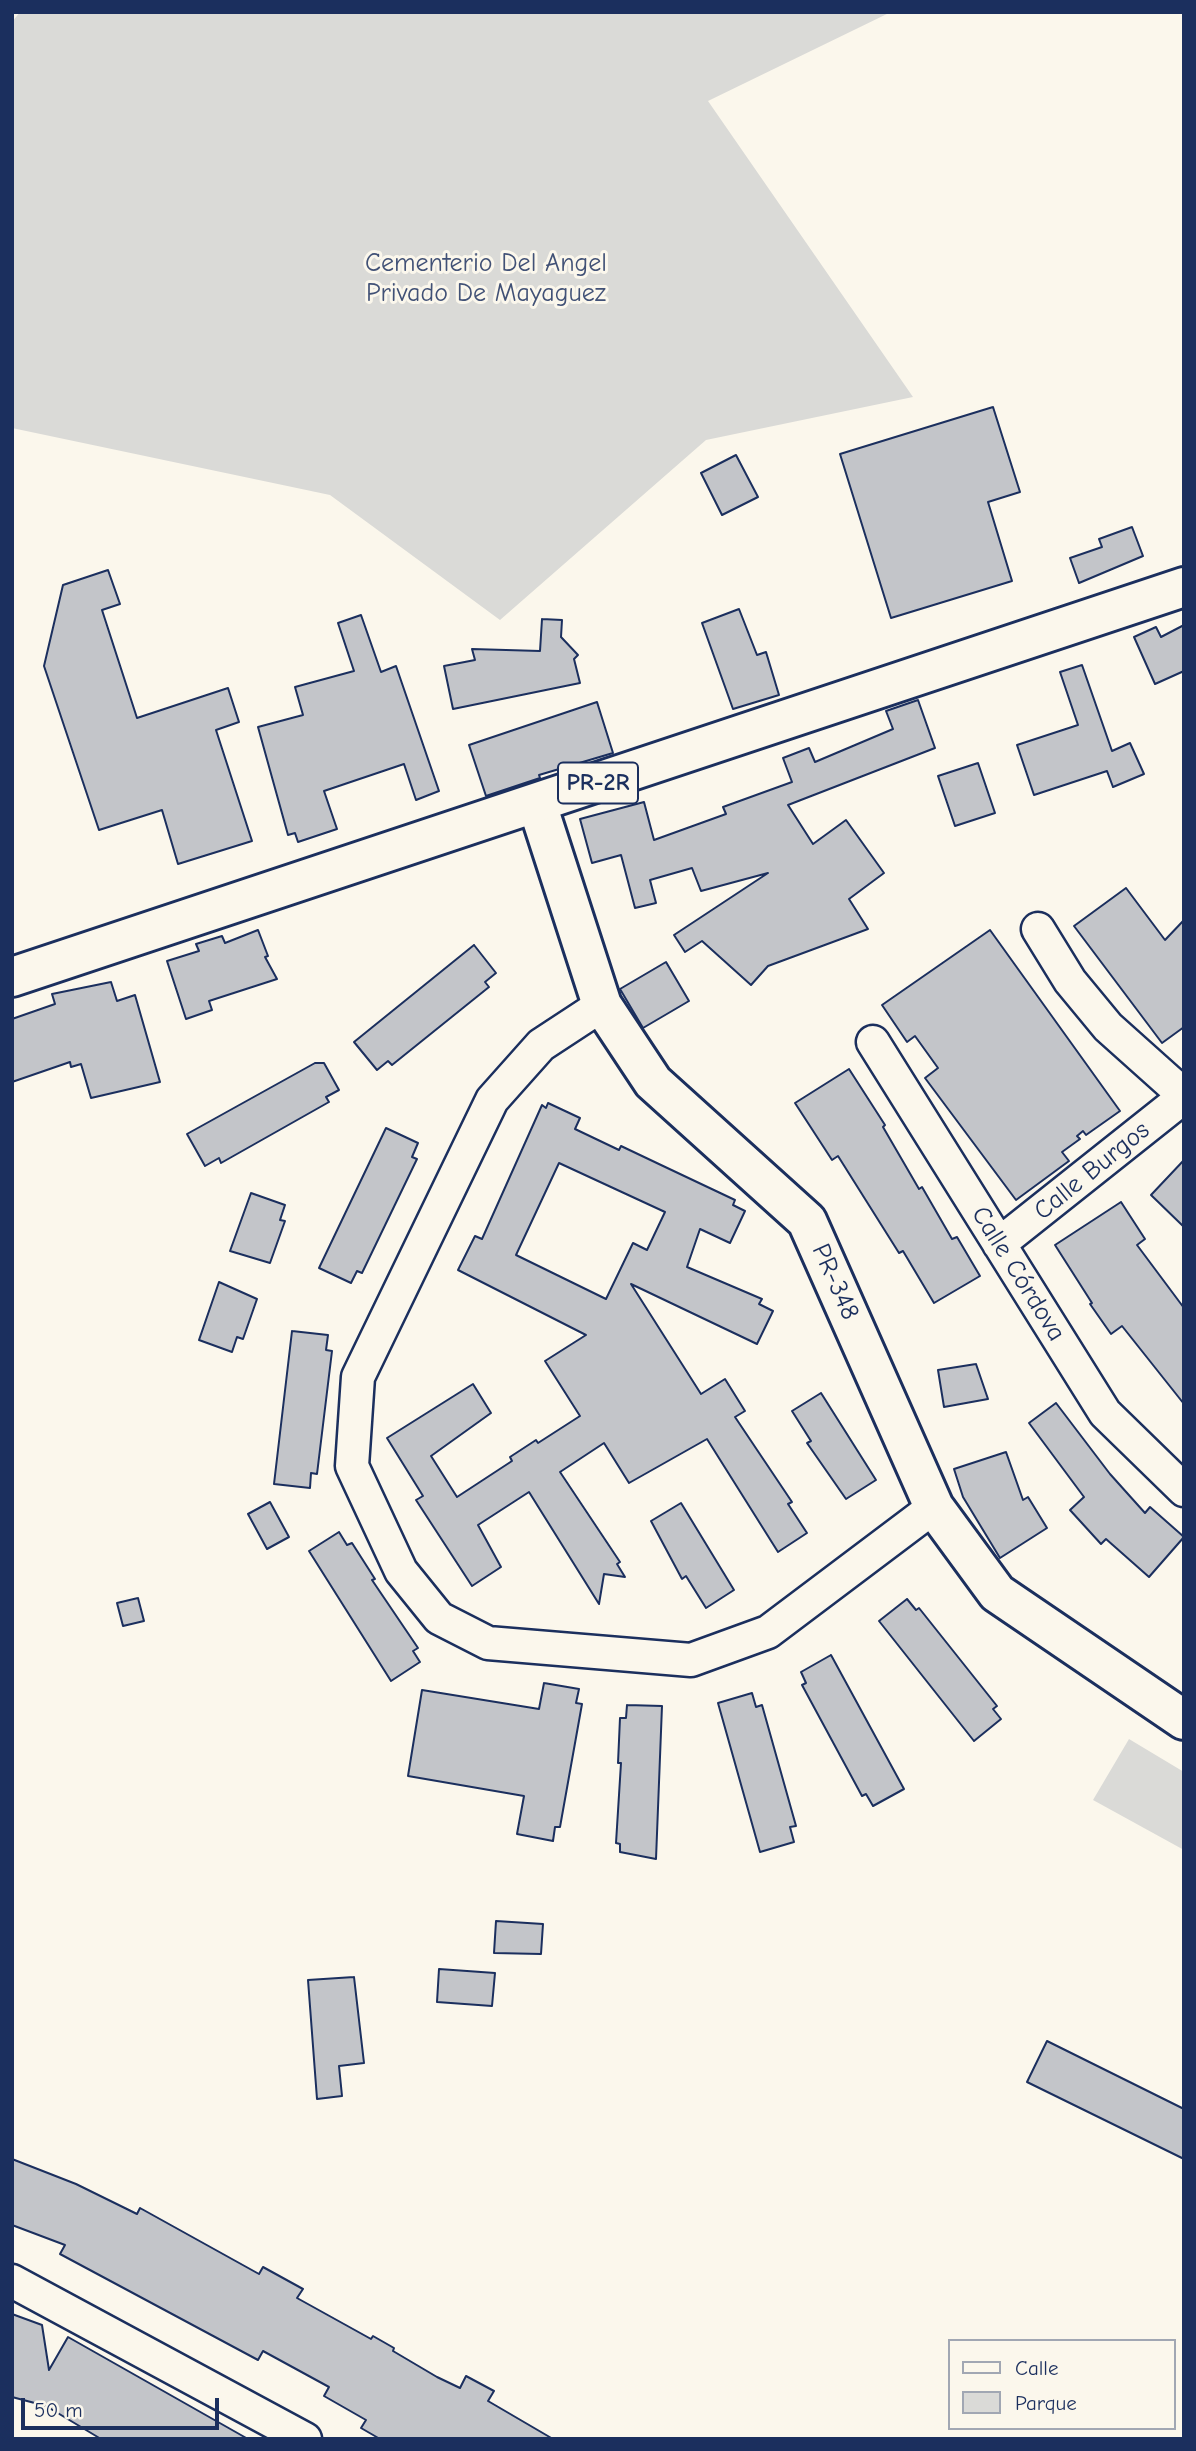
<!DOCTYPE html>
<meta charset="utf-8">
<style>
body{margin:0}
#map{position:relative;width:1196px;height:2451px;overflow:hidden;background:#fbf7ec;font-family:"Comic Neue",sans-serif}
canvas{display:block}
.frame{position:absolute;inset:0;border:14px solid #1b2f5e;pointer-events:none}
.legend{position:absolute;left:948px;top:2339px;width:228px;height:91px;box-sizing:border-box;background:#fbf7ec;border:2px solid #a1a7b3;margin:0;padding:9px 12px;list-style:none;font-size:21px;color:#1b2f5e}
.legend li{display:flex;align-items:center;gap:14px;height:35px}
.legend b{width:35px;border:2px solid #a1a7b3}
.scale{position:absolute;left:21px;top:2398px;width:198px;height:32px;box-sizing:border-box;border:4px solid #1b2f5e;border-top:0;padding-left:9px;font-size:21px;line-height:24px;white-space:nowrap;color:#1b2f5e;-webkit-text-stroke:5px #fbf7ec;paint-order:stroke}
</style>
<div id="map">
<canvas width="1196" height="2451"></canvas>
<div class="frame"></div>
<ul class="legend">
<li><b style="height:9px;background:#fbf7ec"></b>Calle</li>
<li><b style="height:19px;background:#dadad7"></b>Parque</li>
</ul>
<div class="scale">50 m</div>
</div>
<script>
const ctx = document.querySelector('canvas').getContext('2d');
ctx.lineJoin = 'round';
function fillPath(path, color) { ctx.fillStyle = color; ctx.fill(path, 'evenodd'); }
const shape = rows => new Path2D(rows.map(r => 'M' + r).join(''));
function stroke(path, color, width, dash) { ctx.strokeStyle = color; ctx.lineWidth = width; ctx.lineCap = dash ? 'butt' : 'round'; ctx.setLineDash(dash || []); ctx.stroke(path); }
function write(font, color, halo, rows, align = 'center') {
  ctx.font = font + ' "Comic Neue",sans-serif'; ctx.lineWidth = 6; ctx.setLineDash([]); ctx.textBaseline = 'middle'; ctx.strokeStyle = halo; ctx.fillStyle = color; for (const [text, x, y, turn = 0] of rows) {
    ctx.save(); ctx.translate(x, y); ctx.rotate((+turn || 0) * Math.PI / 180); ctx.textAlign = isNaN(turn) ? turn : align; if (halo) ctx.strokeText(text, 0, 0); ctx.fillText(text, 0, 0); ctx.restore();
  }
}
fillPath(shape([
 [20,12,891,12,708,101,913,397,706,440,500,620,330,495,12,428,12,22],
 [1129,1739,1184,1772,1184,1850,1093,1800]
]), '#dadad7');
const building = shape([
 [993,407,1020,492,988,502,1012,581,891,618,840,454,993,407],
 [736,455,758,497,722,515,701,473,736,455],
 [1132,527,1143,556,1079,583,1070,558,1102,547,1099,539,1132,527],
 [108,570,120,604,102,610,137,718,228,688,239,722,216,730,252,841,178,864,162,810,99,830,44,666,63,585,108,570],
 [739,609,757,655,766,652,779,695,733,709,702,623,739,609],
 [361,615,381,672,396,666,439,791,416,800,404,764,324,791,337,829,298,842,295,833,288,835,258,727,303,715,295,687,354,671,338,623,361,615],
 [542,619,562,620,561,637,578,655,574,659,580,683,453,709,444,666,475,660,472,649,540,651,542,619],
 [1184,625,1184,671,1155,684,1134,637,1156,627,1161,637,1184,625],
 [1082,665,1112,751,1130,743,1144,774,1113,787,1107,771,1034,795,1017,745,1078,725,1060,672,1082,665],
 [918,700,935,748,788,805,813,844,846,820,884,873,849,899,868,929,768,966,751,985,702,941,685,952,674,935,768,873,701,891,692,868,650,880,656,903,635,908,621,855,592,863,580,819,644,802,654,840,726,814,723,807,792,782,783,758,809,748,815,762,893,729,886,711,918,700],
 [597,702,613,753,539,775,540,778,486,796,469,745,597,702],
 [978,763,995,813,955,826,938,776,978,763],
 [1126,888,1165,940,1184,920,1184,1027,1162,1043,1074,926,1126,888],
 [258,930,268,956,265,957,277,979,209,1001,212,1010,186,1019,167,961,199,951,196,944,222,936,225,943,258,930],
 [990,930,1120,1111,1086,1135,1083,1131,1077,1136,1080,1139,1062,1152,1069,1161,1016,1200,925,1078,938,1068,915,1036,907,1042,882,1005,990,930],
 [474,945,496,973,485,982,489,987,392,1065,388,1061,377,1070,354,1042,474,945],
 [666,962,689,1001,643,1028,620,989,666,962],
 [111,982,117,1001,135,995,160,1082,91,1098,81,1064,71,1067,70,1062,12,1082,12,1019,55,1004,52,994,111,982],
 [315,1063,324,1063,339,1090,326,1097,329,1102,221,1163,219,1158,205,1166,187,1134,315,1063],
 [849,1069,885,1125,883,1127,919,1189,922,1187,952,1239,957,1237,980,1276,934,1303,903,1251,899,1253,838,1156,832,1160,795,1103,849,1069],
 [548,1103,580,1118,575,1129,619,1150,621,1146,661,1165,735,1200,733,1205,745,1211,730,1243,700,1229,687,1267,762,1299,759,1304,773,1311,757,1344,631,1284,701,1394,725,1379,745,1411,735,1417,792,1502,788,1504,807,1533,778,1552,707,1439,629,1483,604,1443,560,1472,620,1562,617,1564,625,1577,604,1574,599,1604,529,1492,478,1525,501,1567,472,1586,416,1500,423,1496,387,1438,473,1384,491,1413,431,1456,457,1497,512,1461,510,1457,536,1440,538,1443,580,1416,545,1361,586,1335,458,1270,475,1236,482,1239,542,1105,546,1108,548,1103],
 [559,1163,665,1212,647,1250,633,1243,606,1299,516,1255,559,1163],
 [386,1128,418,1143,412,1157,417,1159,362,1273,357,1271,351,1283,319,1268,386,1128],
 [1184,1160,1184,1227,1151,1195,1184,1160],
 [251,1193,285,1205,280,1220,285,1221,270,1263,230,1251,251,1193],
 [1121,1202,1145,1239,1137,1245,1184,1308,1184,1404,1122,1326,1111,1334,1090,1304,1092,1303,1055,1245,1121,1202],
 [219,1282,257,1299,243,1339,237,1337,232,1352,199,1340,219,1282],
 [292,1331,328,1335,326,1350,332,1351,317,1474,311,1473,310,1488,274,1484,292,1331],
 [976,1364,988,1399,944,1407,938,1370,976,1364],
 [821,1393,876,1480,846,1499,807,1443,811,1441,792,1411,821,1393],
 [1056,1403,1110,1474,1145,1513,1150,1507,1184,1537,1149,1577,1106,1539,1101,1544,1070,1510,1084,1497,1029,1423,1056,1403],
 [1006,1452,1023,1500,1028,1497,1047,1528,1000,1558,963,1497,954,1469,1006,1452],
 [270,1502,289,1537,267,1549,248,1514,270,1502],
 [681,1503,734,1590,706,1608,686,1576,682,1579,651,1521,681,1503],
 [339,1532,347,1545,352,1543,375,1579,372,1580,418,1648,413,1651,420,1662,391,1681,309,1551,339,1532],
 [138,1598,144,1621,123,1626,117,1603,138,1598],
 [907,1599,916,1610,919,1608,997,1706,993,1709,1001,1719,974,1741,879,1621,907,1599],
 [831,1655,904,1789,873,1806,866,1794,862,1796,802,1685,806,1683,801,1672,831,1655],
 [544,1683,579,1689,576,1703,582,1704,560,1827,555,1827,553,1841,517,1834,524,1796,408,1776,422,1690,539,1709,544,1683],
 [752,1693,756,1707,762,1705,796,1826,790,1827,794,1842,760,1852,718,1703,752,1693],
 [627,1705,662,1706,656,1859,620,1852,620,1844,616,1843,621,1763,618,1763,620,1718,626,1718,627,1705],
 [496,1921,543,1924,541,1954,494,1953,496,1921],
 [439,1969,495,1973,492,2006,437,2002,439,1969],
 [354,1977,364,2063,339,2066,342,2096,317,2099,308,1980,354,1977],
 [1047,2041,1184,2109,1184,2159,1027,2082,1047,2041],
 [12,2159,76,2184,137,2214,140,2208,259,2274,263,2267,303,2289,297,2298,371,2339,373,2336,394,2348,393,2351,437,2377,460,2388,466,2376,494,2391,488,2401,553,2439,380,2439,361,2428,366,2420,324,2396,329,2387,263,2351,258,2360,60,2254,65,2245,12,2225,12,2159],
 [12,2314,42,2325,49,2370,68,2337,248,2439,101,2439,46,2406,12,2397,12,2314]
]);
fillPath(building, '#c3c5c9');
stroke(building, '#1b2f5e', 2);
const street = shape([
 [1038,929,1070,981,1108,1027,1184,1095],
 [602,1005,541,1045,492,1100,358,1377,352,1466,401,1571,439,1618,488,1643,691,1660,768,1632,934,1507],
 [873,1042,1105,1413,1184,1490],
 [999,1244,1184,1097],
 [12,2281,305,2439]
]);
const secondary = shape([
 [537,804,602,1005,653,1082,807,1221,934,1507,997,1593,1184,1720]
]);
const primary = shape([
 [12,977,1184,587]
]);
stroke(street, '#1b2f5e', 37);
stroke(secondary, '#1b2f5e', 44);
stroke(primary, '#1b2f5e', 44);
stroke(street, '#fbf7ec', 32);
stroke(secondary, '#fbf7ec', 38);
stroke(primary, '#fbf7ec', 38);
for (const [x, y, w] of [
 [598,783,80]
]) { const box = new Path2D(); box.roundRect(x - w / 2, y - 20.5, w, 41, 5); ctx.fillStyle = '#fbf7ec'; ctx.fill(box); stroke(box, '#1b2f5e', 2); }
write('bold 24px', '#1b2f5e', null, [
 ["PR-2R",598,783]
]);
write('26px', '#415176', '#fbf7ec', [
 ["Cementerio Del Angel",486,264],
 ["Privado De Mayaguez",486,294]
]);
write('26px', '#1b2f5e', '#fbf7ec', [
 ["Calle Burgos",1092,1171,-39],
 ["Calle Córdova",1018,1274,58],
 ["PR-348",835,1282,66]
]);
</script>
